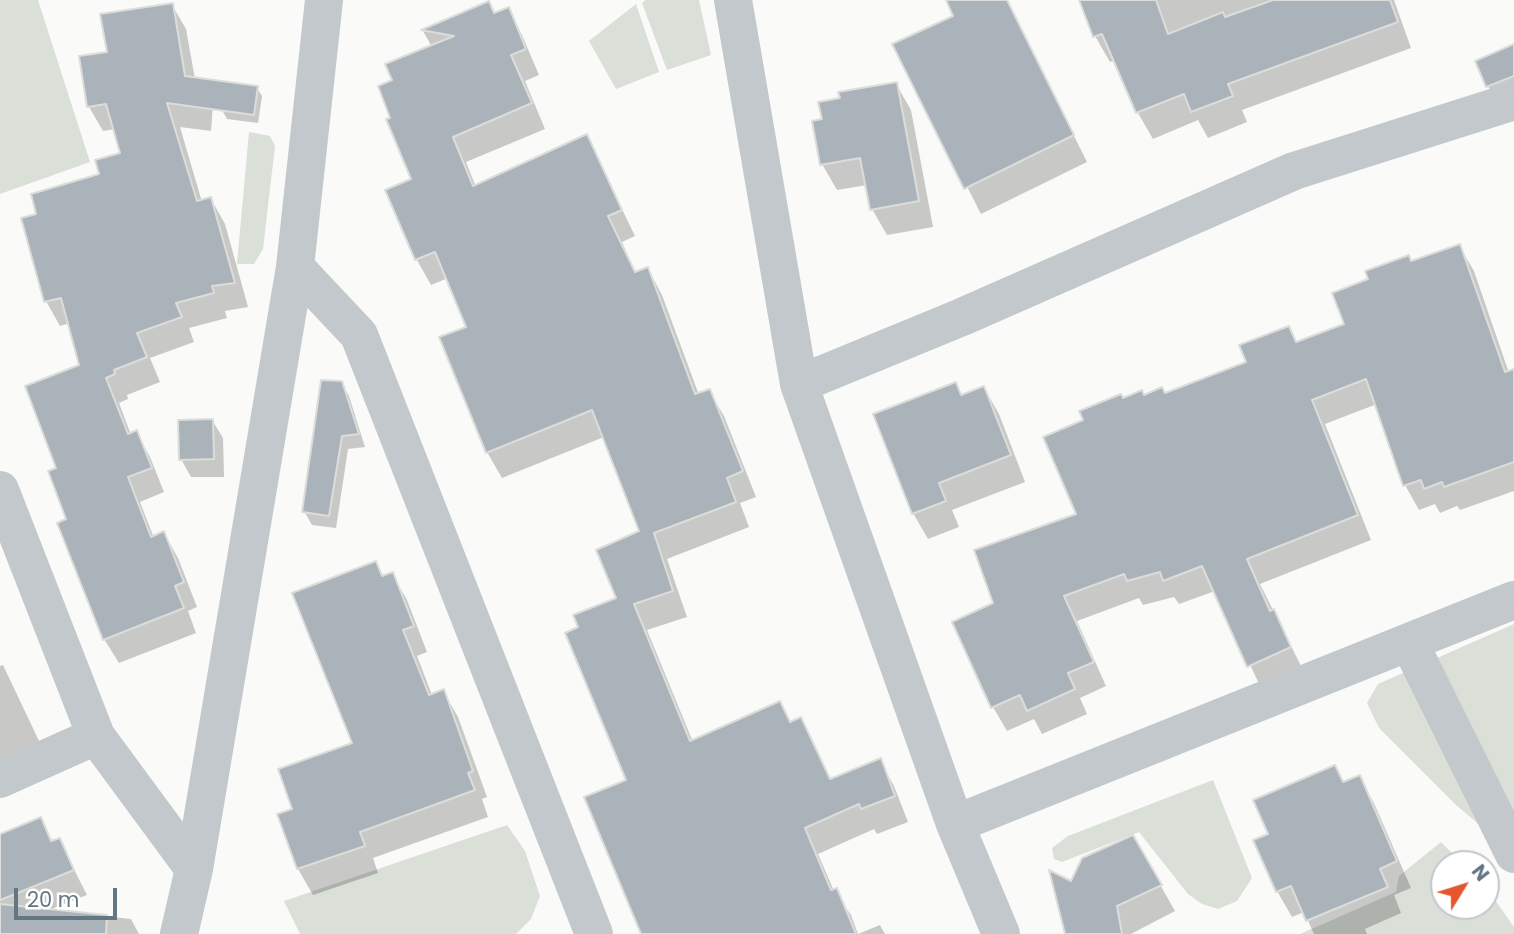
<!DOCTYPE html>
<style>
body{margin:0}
#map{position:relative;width:1514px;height:934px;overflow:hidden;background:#fafaf8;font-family:Poppins,sans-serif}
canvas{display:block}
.north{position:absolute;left:1430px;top:850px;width:70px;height:70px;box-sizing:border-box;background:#fff;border:2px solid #c1c8cd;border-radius:50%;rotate:52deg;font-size:19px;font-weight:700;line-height:28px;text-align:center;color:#657683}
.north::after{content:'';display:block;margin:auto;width:24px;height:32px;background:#e4572e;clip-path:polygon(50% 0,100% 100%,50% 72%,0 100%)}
.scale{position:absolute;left:14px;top:888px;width:103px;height:32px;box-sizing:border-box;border:4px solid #657683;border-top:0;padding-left:9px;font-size:21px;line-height:24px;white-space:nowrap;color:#657683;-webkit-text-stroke:5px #fff;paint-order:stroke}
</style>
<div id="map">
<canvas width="1514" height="934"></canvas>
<div class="north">N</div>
<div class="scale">20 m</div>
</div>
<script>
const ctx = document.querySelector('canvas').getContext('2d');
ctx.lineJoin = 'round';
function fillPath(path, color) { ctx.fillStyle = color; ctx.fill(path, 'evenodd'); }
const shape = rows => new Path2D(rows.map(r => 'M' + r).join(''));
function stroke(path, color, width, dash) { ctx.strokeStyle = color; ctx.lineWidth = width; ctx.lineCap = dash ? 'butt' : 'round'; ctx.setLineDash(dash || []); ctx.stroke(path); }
fillPath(shape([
 [0,0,38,0,90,162,0,194],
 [646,0,699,0,711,55,667,70,642,3],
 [636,4,659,72,616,89,589,41],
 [249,132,270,136,275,146,263,249,254,264,237,264],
 [1514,624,1514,854,1456,805,1379,728,1367,703,1378,684],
 [1213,780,1252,878,1237,901,1218,909,1202,904,1188,894,1139,832,1062,862,1054,859,1052,848,1068,836],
 [507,825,525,851,540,896,531,919,516,934,300,934,284,901],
 [1441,842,1463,864,1444,864,1444,906,1486,906,1486,887,1514,927,1514,934,1300,934,1396,892,1399,876]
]), '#dadfd7');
fillPath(shape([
 [967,0,1006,0,1087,162,981,214,894,44,956,17],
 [1081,0,1394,0,1411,48,1242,110,1247,122,1208,138,1198,120,1153,139,1138,113,1115,60,1110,62,1095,36],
 [488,4,494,15,508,10,522,35,539,75,525,81,545,129,466,162,476,187,587,137,635,236,622,242,636,274,648,269,662,295,699,395,709,391,724,416,756,497,740,503,749,527,667,559,687,617,647,630,693,742,779,703,791,723,801,719,831,780,880,761,894,786,908,822,877,834,874,829,818,854,834,891,851,915,858,934,880,925,885,934,643,934,628,781,580,628,618,599,641,532,604,437,502,478,487,452,469,328,448,278,431,285,417,260,388,191,413,180,393,119,395,81,432,47,423,31],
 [172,5,186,29,195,79,213,105,211,131,180,127,202,202,211,199,225,224,248,307,225,311,227,318,189,328,194,342,150,358,160,382,127,395,128,399,119,403,131,435,136,432,150,457,164,492,140,502,154,538,164,533,178,558,197,607,188,611,196,633,119,663,104,639,68,520,59,469,81,366,70,323,60,326,46,301,38,215,101,176,122,155,115,129,103,131,89,107,81,58,109,53],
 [1514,46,1514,97,1498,104,1488,86],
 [896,84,911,110,933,227,887,235,872,209,867,185,837,190,822,164,824,121,842,99],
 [257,88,262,96,258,123,227,119,222,110],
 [1459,246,1474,271,1509,373,1514,371,1514,491,1460,510,1457,506,1440,513,1435,504,1419,510,1405,485,1377,404,1325,424,1371,540,1260,584,1304,672,1262,690,1215,591,1179,604,1174,597,1143,605,1139,598,1077,621,1106,686,1080,698,1087,714,1042,734,1034,719,1007,731,993,707,995,604,1078,515,1085,421,1123,400,1164,395,1248,363,1288,328,1297,344,1346,325,1411,263],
 [341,382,349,396,365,447,348,449,336,528,312,525,304,511],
 [955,384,962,396,984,388,999,414,1025,482,952,510,959,527,928,539,913,513],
 [212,420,223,438,224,477,191,477,181,459],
 [376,563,384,577,392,574,407,600,427,652,417,656,432,695,443,691,458,717,487,797,482,799,488,817,373,858,378,873,313,895,298,869,279,815,295,810,355,744],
 [3,665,40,743,0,760,0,666],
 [1359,777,1374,803,1411,888,1394,895,1401,913,1365,929,1367,934,1314,934,1304,912,1292,917,1277,891,1270,835,1344,784],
 [40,819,53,842,59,840,87,895,49,910,131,919,139,934,0,934,0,836],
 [1133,837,1175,911,1131,934,1067,934,1072,883]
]), '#0003');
const building = shape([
 [946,0,1007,0,1074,135,964,189,892,44,953,16,946,0],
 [1079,0,1156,0,1168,34,1223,12,1225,17,1273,0,1390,0,1398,22,1228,84,1233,96,1191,112,1184,94,1136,113,1102,34,1093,37,1079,0],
 [489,1,494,13,509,7,526,49,511,55,532,103,453,137,473,186,587,134,622,210,608,216,635,272,648,267,695,394,710,389,743,471,727,478,736,502,654,533,673,591,634,604,690,741,780,701,790,722,801,717,830,779,881,758,895,796,861,809,859,804,805,828,831,890,837,888,856,934,641,934,584,797,626,780,565,633,578,627,573,615,616,598,596,550,639,531,592,410,486,453,439,337,466,327,435,252,415,260,385,190,411,179,386,119,390,118,378,86,392,80,385,64,454,36,421,30,489,1],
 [173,3,185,76,258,86,254,115,167,103,197,201,211,197,235,283,212,286,214,293,176,303,182,317,137,333,147,357,114,370,115,374,106,378,128,434,137,430,152,468,128,477,151,537,164,531,184,582,175,586,184,608,103,640,57,523,66,519,48,471,56,468,25,386,79,365,61,298,44,302,21,218,36,214,31,194,99,174,95,160,120,153,106,104,87,107,79,56,107,52,100,14,173,3],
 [1514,44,1514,76,1486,87,1475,61,1514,44],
 [897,82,919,201,870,210,860,158,820,165,812,121,822,119,818,102,840,98,838,92,897,82],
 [1460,244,1505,372,1514,369,1514,462,1444,487,1442,482,1424,489,1421,480,1403,486,1366,379,1312,400,1358,515,1247,559,1270,611,1274,609,1291,647,1247,667,1202,566,1163,581,1160,572,1127,581,1124,574,1064,596,1094,662,1068,673,1075,689,1027,711,1020,695,991,708,952,622,993,603,974,550,1076,514,1043,437,1083,420,1079,411,1121,394,1123,398,1142,390,1144,395,1162,387,1165,393,1246,362,1239,345,1289,326,1296,342,1344,324,1332,293,1368,279,1365,271,1409,255,1411,261,1460,244],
 [321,380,342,381,359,434,342,436,329,516,302,512,321,380],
 [956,382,961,395,984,386,1011,455,939,483,946,501,912,514,873,414,956,382],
 [213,419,214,459,179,460,178,420,213,419],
 [376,561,382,576,393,572,414,626,403,630,429,695,444,689,473,771,468,773,475,790,360,832,365,846,297,869,277,814,292,809,278,769,352,743,292,593,376,561],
 [1335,765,1343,782,1360,775,1397,861,1380,869,1388,887,1306,921,1291,886,1276,892,1253,840,1268,834,1253,800,1335,765],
 [41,817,51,841,60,838,74,870,0,900,0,834,41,817],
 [1133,835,1162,885,1117,906,1122,934,1065,934,1049,870,1071,881,1082,858,1133,835],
 [0,904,107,915,106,934,0,934,0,904]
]);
fillPath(building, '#aab3b9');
stroke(building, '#dcdcda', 2);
stroke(shape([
 [733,0,799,384,955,824,1001,934],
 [295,267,359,335,594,934],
 [799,384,962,317,1294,171,1514,101],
 [0,490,96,736,194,869],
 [1410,644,1514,854],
 [0,779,96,736],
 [955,824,1514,600],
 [179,934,194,869,295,267,324,0]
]), '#c3c8cc', 38);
</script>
